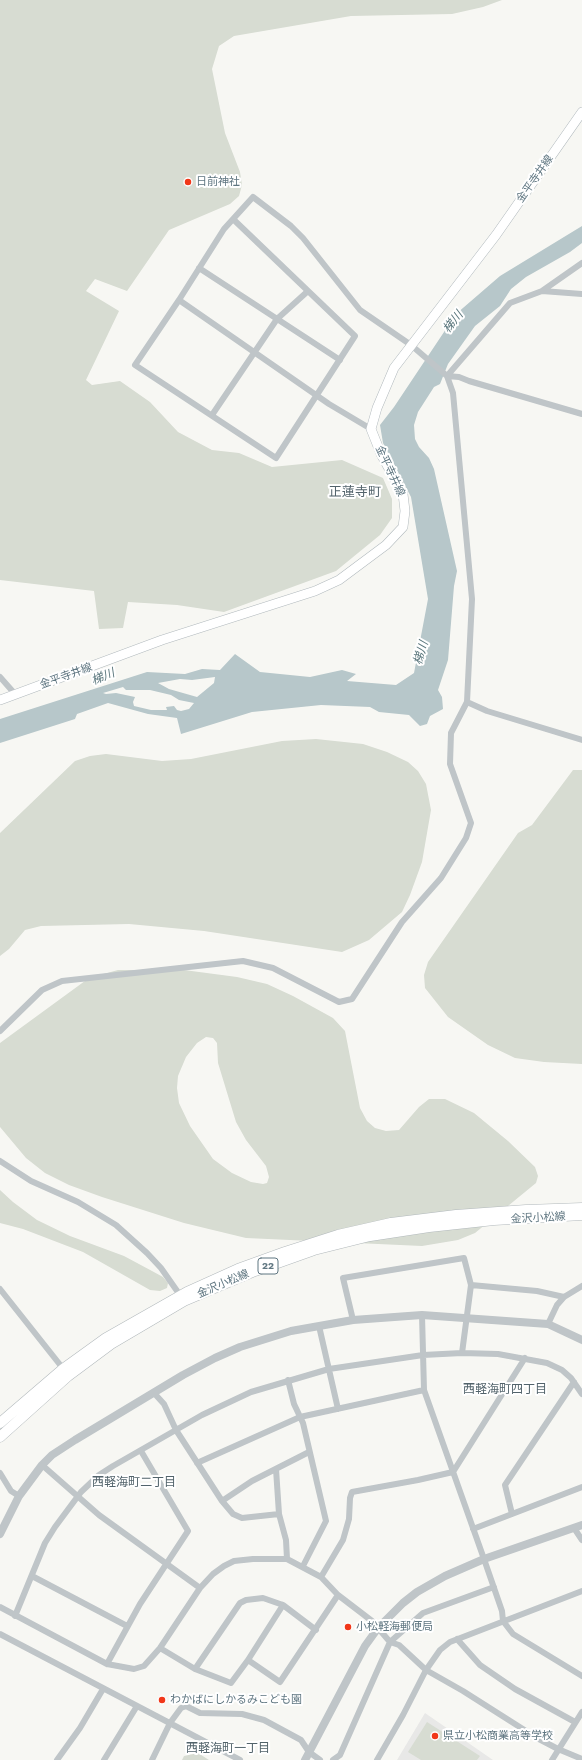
<!DOCTYPE html>
<meta charset="utf-8">
<style>
body{margin:0}
canvas{display:block;background:#f7f7f3}
</style>
<canvas width="582" height="1760"></canvas>
<script>
const ctx = document.querySelector('canvas').getContext('2d');
ctx.lineJoin = 'round';
function fillPath(path, color) { ctx.fillStyle = color; ctx.fill(path, 'evenodd'); }
const shape = rows => new Path2D(rows.map(r => 'M' + r).join(''));
function stroke(path, color, width, dash) { ctx.strokeStyle = color; ctx.lineWidth = width; ctx.lineCap = dash ? 'butt' : 'round'; ctx.setLineDash(dash || []); ctx.stroke(path); }
function write(font, color, halo, rows, align = 'center') {
  ctx.font = font + ' "Work Sans","Noto Sans JP",sans-serif'; ctx.lineWidth = 4; ctx.setLineDash([]); ctx.textBaseline = 'middle'; ctx.strokeStyle = halo; ctx.fillStyle = color; for (const [text, x, y, turn = 0] of rows) {
    ctx.save(); ctx.translate(x, y); ctx.rotate((+turn || 0) * Math.PI / 180); ctx.textAlign = isNaN(turn) ? turn : align; if (halo) ctx.strokeText(text, 0, 0); ctx.fillText(text, 0, 0); ctx.restore();
  }
}
fillPath(shape([
 [425,1713,493,1760,397,1760]
]), '#e8e8e7');
fillPath(shape([
 [0,0,502,0,483,7,452,14,351,16,234,36,219,46,212,69,225,133,240,172,242,185,239,196,230,204,169,230,127,291,95,279,86,291,119,311,86,380,92,385,120,381,150,402,178,432,212,450,239,453,272,467,342,460,383,478,392,499,392,518,380,535,336,571,224,612,177,605,128,602,123,628,99,629,94,591,0,580],
 [316,739,363,744,387,752,408,762,418,771,426,784,431,810,422,862,410,895,402,912,369,940,342,952,204,931,129,924,41,926,25,930,9,949,0,956,0,833,75,761,90,756,106,754,162,761,191,759,282,741],
 [573,770,582,770,582,1064,544,1062,515,1058,488,1045,448,1017,425,988,424,975,428,962,518,833,532,825],
 [118,970,184,970,237,977,267,984,293,996,333,1018,345,1031,360,1108,367,1121,375,1128,386,1131,399,1130,419,1107,429,1099,445,1099,474,1113,508,1141,535,1167,538,1176,536,1183,475,1233,458,1240,422,1246,246,1238,184,1223,102,1197,69,1185,45,1173,26,1158,0,1127,0,1043,89,978],
 [206,1037,213,1038,217,1043,218,1063,236,1122,246,1140,266,1166,269,1177,267,1183,263,1184,251,1182,232,1173,213,1159,190,1126,179,1103,177,1088,178,1076,186,1057,197,1043],
 [0,1190,13,1202,37,1220,70,1236,124,1256,152,1271,163,1277,168,1283,167,1288,160,1291,150,1290,83,1252,23,1229,0,1223],
 [427,1722,480,1756,477,1760,421,1760,408,1752],
 [198,1753,209,1760,182,1760,184,1756]
]), '#d7dcd2');
fillPath(shape([
 [582,226,582,243,570,252,526,277,511,289,500,306,475,326,448,364,440,384,434,387,418,412,414,425,415,439,419,447,429,458,434,469,457,571,454,586,448,660,438,690,442,697,443,709,430,716,427,724,420,726,409,715,379,712,370,707,321,705,252,712,181,734,177,718,148,714,108,703,77,714,75,719,0,743,0,719,147,672,185,674,202,669,220,670,235,654,260,672,310,677,342,670,356,674,347,681,396,685,414,673,428,599,411,497,383,443,380,425,394,407,456,314,500,276],
 [215,677,214,683,197,697,169,689,158,683,180,679,192,680],
 [123,687,126,690,150,690,171,695,179,700,194,703,189,709,181,711,177,710,174,706,166,707,167,710,151,710,134,706,133,702,135,697,116,693,106,694,103,693]
]), '#b7c7ca');
const secondary = shape([
 [0,700,162,640,315,591,339,580,386,545,403,527,405,511,403,494,381,454,371,429,377,408,394,368,496,235,582,112]
]);
const primary = shape([
 [0,1423,63,1369,106,1338,187,1292,238,1269,285,1252,338,1235,391,1223,456,1215,526,1210,582,1208],
 [0,1437,68,1376,111,1344,184,1301,255,1271,314,1250,370,1236,429,1227,494,1220,582,1215]
]);
stroke(secondary, '#b1b9bd', 10);
stroke(primary, '#b2b9bc', 11);
stroke(shape([
 [199,268,340,360],
 [542,291,582,263],
 [582,294,542,291,510,303,447,376,453,393,472,599,467,702,487,711,582,740],
 [179,300,135,365,276,458,355,336,233,219],
 [212,415,277,319,308,291],
 [371,429,329,404,179,300,224,229,253,197,291,226,303,238,360,310,411,345,447,376,459,377,469,381,582,414],
 [0,677,15,694],
 [0,1031,42,990,62,981,243,961,273,968,339,1002,352,999,402,922,441,878,466,838,471,823,450,764,451,733,467,702],
 [0,1161,31,1181,78,1202,116,1225,147,1253,161,1268,182,1298],
 [471,1285,537,1291,564,1297],
 [0,1289,65,1371],
 [422,1315,424,1390,484,1559,502,1611,503,1621,513,1634,582,1676],
 [353,1320,343,1278,464,1258,471,1285,462,1353],
 [548,1324,557,1305,564,1297,582,1286],
 [319,1326,338,1409],
 [288,1380,294,1404,303,1423,326,1521,303,1566],
 [154,1393,164,1404,176,1430,222,1501,233,1514,242,1518,279,1514,286,1540,287,1559],
 [197,1463,300,1417,424,1390],
 [42,1465,99,1515,200,1588],
 [276,1469,279,1514],
 [0,1473,11,1491,19,1496],
 [222,1501,252,1481,309,1452],
 [512,1514,505,1485,574,1382],
 [574,1528,582,1540],
 [473,1529,582,1487],
 [32,1576,127,1626],
 [321,1577,343,1540,349,1519,350,1498,352,1492,418,1480,453,1472,525,1358],
 [0,1607,107,1664,134,1669,144,1666,160,1648,200,1588,213,1574,224,1566,234,1561,253,1559,287,1559,321,1577,338,1595,372,1621,390,1642,399,1645,426,1670,463,1691,537,1738,558,1749,582,1759],
 [15,1616,45,1543,55,1527,81,1492,99,1475,113,1466,202,1415,251,1392,329,1369,423,1355,462,1353,498,1354,547,1363,562,1370,571,1378,582,1394],
 [0,1634,240,1760],
 [457,1639,480,1665,515,1689,575,1722],
 [160,1648,195,1669,231,1683,248,1660,280,1682,338,1595],
 [248,1660,283,1605],
 [107,1664,140,1604,188,1531,141,1451],
 [195,1669,240,1603,246,1600,263,1598,283,1605,316,1630],
 [57,1760,80,1728,103,1689],
 [104,1760,137,1706],
 [152,1760,170,1723,181,1708,186,1706,200,1713,242,1714,264,1720,301,1740,309,1752,320,1760],
 [333,1760,340,1755,390,1642,423,1613,494,1587],
 [377,1760,403,1715,426,1670,440,1650,450,1642,582,1591],
 [552,1760,582,1712]
]), '#bfc5c8', 6);
stroke(shape([
 [0,1534,19,1496,42,1465,52,1455,75,1440,183,1375,215,1358,240,1347,291,1331,353,1320,422,1315,548,1324,582,1340],
 [305,1760,365,1646,378,1628,403,1603,417,1592,445,1576,484,1559,582,1525]
]), '#bfc5c8', 8);
stroke(secondary, '#fff', 9);
stroke(primary, '#fff', 10);
for (const [x, y, r, color] of [
 [188,182,4,"#f13719"],
 [348,1627,4,"#f13719"],
 [162,1700,4,"#f13719"],
 [435,1736,4,"#f13719"]
]) { const dot = new Path2D(); dot.arc(x, y, r, 0, 2 * Math.PI); ctx.fillStyle = color; ctx.fill(dot); stroke(dot, '#fff', 1.5); }
for (const [x, y, w] of [
 [268,1266,20]
]) { const box = new Path2D(); box.roundRect(x - w / 2, y - 8, w, 16, 3); ctx.fillStyle = '#fff'; ctx.fill(box); stroke(box, '#5f7681', 1); }
write('bold 10px', '#5f7681', null, [
 ["22",268,1266]
]);
write('11px', '#5f7681', '#fff', [
 ["金平寺井線",535,179,-55],
 ["金平寺井線",390,471,65],
 ["金平寺井線",66,676,-20],
 ["金沢小松線",538,1218,-3],
 ["金沢小松線",223,1284,-23]
]);
write('11px', '#5f7681', '#fff', [
 ["日前神社",196,182],
 ["小松軽海郵便局",356,1627],
 ["わかばにしかるみこども園",170,1700],
 ["県立小松商業高等学校",443,1736]
], 'left');
write('italic 12px', '#5a767c', '#fff', [
 ["梯川",453,322,-51],
 ["梯川",421,653,-74],
 ["梯川",103,677,-22]
]);
write('12px', '#52636b', '#fff', [
 ["西軽海町四丁目",505,1389],
 ["西軽海町二丁目",134,1482],
 ["西軽海町一丁目",228,1748]
]);
write('13px', '#52636b', '#fff', [
 ["正蓮寺町",355,492]
]);
</script>
